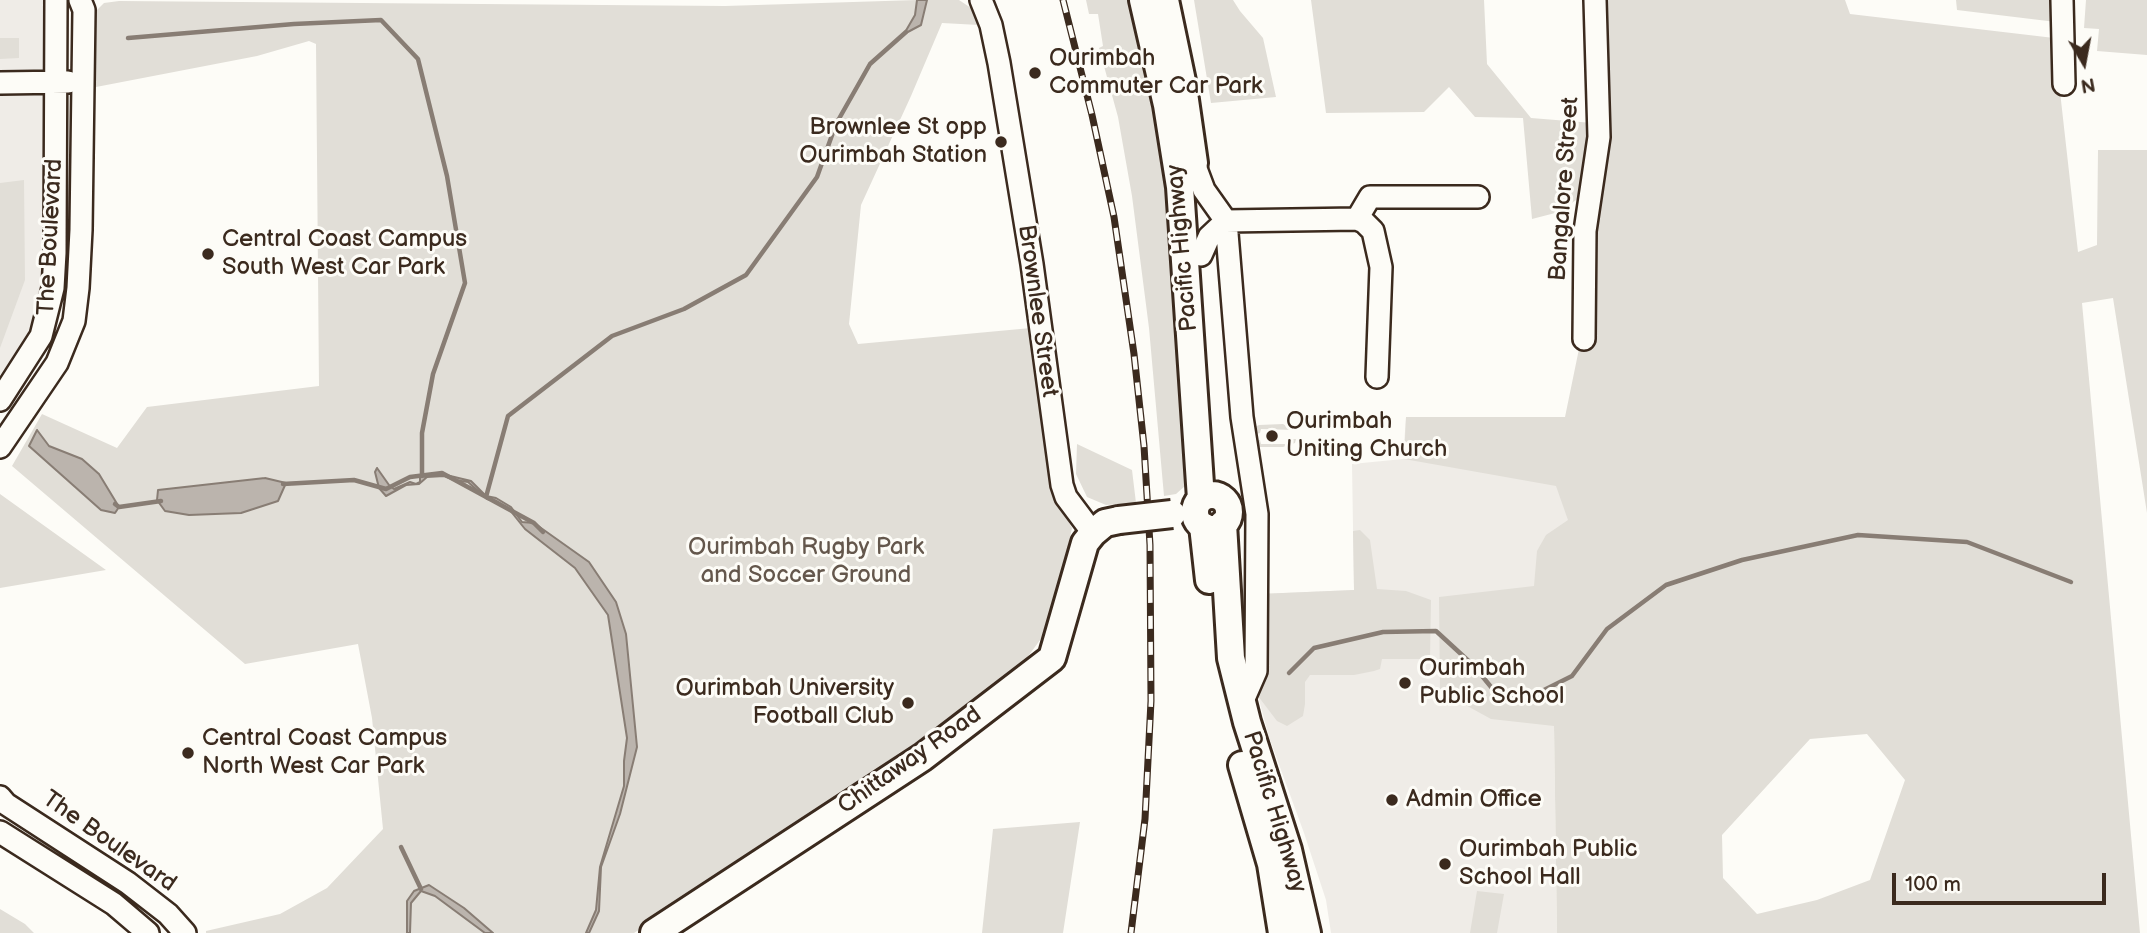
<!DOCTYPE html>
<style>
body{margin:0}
#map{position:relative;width:2147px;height:933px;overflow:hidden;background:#fdfcf7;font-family:"Balsamiq Sans",sans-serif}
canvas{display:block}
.north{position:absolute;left:2049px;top:28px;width:70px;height:70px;-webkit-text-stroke:5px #fdfcf7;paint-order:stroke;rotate:170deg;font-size:19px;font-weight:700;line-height:28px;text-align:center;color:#3b2a1e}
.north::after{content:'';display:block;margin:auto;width:24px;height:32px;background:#3b2a1e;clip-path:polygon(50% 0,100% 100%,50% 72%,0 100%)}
.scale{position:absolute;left:1892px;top:873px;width:214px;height:32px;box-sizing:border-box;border:4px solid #3b2a1e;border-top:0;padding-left:9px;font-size:21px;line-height:24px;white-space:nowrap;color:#3b2a1e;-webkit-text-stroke:5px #fdfcf7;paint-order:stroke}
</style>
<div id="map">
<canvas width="2147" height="933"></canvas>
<div class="north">N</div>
<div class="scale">100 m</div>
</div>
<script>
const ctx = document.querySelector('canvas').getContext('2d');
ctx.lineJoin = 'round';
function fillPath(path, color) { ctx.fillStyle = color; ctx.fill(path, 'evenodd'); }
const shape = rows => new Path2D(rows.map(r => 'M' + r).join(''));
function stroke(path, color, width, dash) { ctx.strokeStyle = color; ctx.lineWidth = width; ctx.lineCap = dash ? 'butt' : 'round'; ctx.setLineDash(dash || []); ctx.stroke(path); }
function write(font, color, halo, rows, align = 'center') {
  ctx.font = font + ' "Balsamiq Sans",sans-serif'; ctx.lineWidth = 6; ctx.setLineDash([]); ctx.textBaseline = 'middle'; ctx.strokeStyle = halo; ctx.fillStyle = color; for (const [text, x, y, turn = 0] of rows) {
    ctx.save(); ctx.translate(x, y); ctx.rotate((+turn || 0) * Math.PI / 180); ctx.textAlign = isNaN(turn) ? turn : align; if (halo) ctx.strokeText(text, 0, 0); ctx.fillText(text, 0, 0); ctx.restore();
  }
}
fillPath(shape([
 [0,0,44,0,44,279,25,343,0,375],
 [1701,413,1554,726,1557,933,1331,933,1326,900,1304,833,1269,737,1258,696,1261,670,1259,594,1354,590,1352,464,1403,459,1406,417,1564,417]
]), '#efece7');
fillPath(shape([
 [917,0,915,15,905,32,926,7,927,0,959,0,971,8,979,25,942,23,911,96,861,205,849,324,858,344,1031,328,1052,490,1072,528,1051,625,1021,666,953,717,765,848,634,933,206,933,206,931,280,914,327,888,383,829,372,718,358,644,245,664,12,466,42,414,117,448,147,407,319,386,316,44,309,41,257,56,96,87,92,83,92,20,96,11,104,3,119,1,725,6],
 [1086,0,1127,0,1148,77,1170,190,1186,404,1185,486,1176,494,1164,496,1149,328,1132,196,1118,117,1099,48,1103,46,1098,14,1089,14],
 [1194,0,1233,0,1240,11,1263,38,1276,97,1211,103],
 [1311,0,1484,0,1487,64,1531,118,1593,123,1586,193,1559,212,1532,219,1523,118,1475,117,1449,87,1424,112,1326,113],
 [1600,0,1845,0,1850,14,2054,38,2078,252,2097,245,2098,150,2147,150,2147,513,2113,298,2082,303,2140,933,1557,933,1554,726,1491,719,1440,691,1439,597,1534,586,1537,551,1546,535,1568,520,1556,486,1404,459,1406,417,1565,417,1580,344],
 [1867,734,1905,780,1870,880,1817,900,1757,914,1723,878,1722,835,1810,739],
 [1956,0,2056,0,2056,22,1957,10],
 [2086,0,2147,0,2147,55,2097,51,2099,29,2084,28],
 [0,38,19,38,19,58,0,59],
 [24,180,25,280,0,348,0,183],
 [1283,424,1294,430,1261,429,1260,433,1256,434,1256,440,1260,440,1261,444,1288,444,1288,439,1296,439,1295,443,1283,447,1253,447,1251,429,1259,425],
 [1077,444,1132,470,1136,503,1106,505,1087,497,1076,474],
 [0,494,106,570,0,588],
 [1360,530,1370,540,1377,589,1406,591,1431,600,1430,659,1382,659,1380,669,1374,671,1354,675,1310,675,1305,682,1305,704,1303,716,1287,726,1277,721,1258,696,1261,670,1259,594,1354,590,1353,531],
 [1080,822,1063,933,982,933,993,829],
 [1477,891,1504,894,1497,933,1470,933],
 [0,909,25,924,34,933,0,933]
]), '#e1ded7');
const water = shape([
 [917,0,927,0,921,25,904,34,915,15,917,0],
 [37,430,49,446,82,459,99,474,119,507,115,513,101,510,29,446,37,430],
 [377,468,389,485,394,489,410,482,416,484,420,482,420,477,442,474,471,481,486,496,496,498,511,507,522,522,534,523,589,562,616,602,626,634,637,747,620,814,601,867,599,911,589,933,586,933,596,910,600,867,624,786,624,761,627,738,608,615,575,568,525,529,509,509,496,501,487,499,468,482,454,480,444,476,427,477,419,484,406,485,386,496,379,488,375,472,377,468],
 [265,478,286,483,278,501,241,513,189,515,165,511,157,500,158,490,265,478],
 [429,885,464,908,493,933,485,933,435,896,421,891,411,903,410,933,407,933,407,901,414,891,429,885]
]);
fillPath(water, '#bbb4ad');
stroke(water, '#887d74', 2);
stroke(shape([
 [128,38,294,24,381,20,418,59,447,176,465,283,433,374,422,433,422,476],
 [283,484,354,480,386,489,410,477,442,473,534,523,543,532],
 [486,497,508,416,612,336,684,309,746,275,817,177,836,124,870,64,906,32],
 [115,504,119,507,161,501],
 [1289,673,1314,648,1383,632,1436,631,1473,665,1496,693,1508,697,1534,695,1572,676,1607,629,1666,585,1742,560,1858,535,1967,542,2071,582],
 [401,847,421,889]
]), '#887d74', 4.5);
const minor = shape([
 [981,0,991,25,999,63,1032,264,1062,485,1066,497,1093,533],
 [2062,0,2064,84],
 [0,83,68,82],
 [1195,166,1204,190,1226,221],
 [1357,219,1370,197,1478,197],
 [1226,221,1242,417,1257,514,1256,671,1242,703],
 [1201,255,1209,237,1226,221,1357,219,1364,222,1373,231,1381,267,1377,377],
 [1584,339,1585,231,1599,137,1595,0],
 [0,400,41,336,53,288,55,253,56,0],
 [0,447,57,363,74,321,78,288,81,230,84,10,80,0],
 [0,797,6,804,128,883,168,914,185,933],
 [0,832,114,904,148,933]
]);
const major = shape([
 [1143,0,1167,105,1180,187,1201,499],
 [1165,0,1183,86,1194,163],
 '1195 512a17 17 0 1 1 34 0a17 17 0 1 1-34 0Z',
 [1223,524,1231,658,1247,722,1288,850,1307,933],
 [1203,526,1209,580],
 [1242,765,1271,864,1282,933],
 [654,933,923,757,1052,658,1085,543,1093,533,1105,523,1119,520]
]);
stroke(minor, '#3b2a1e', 26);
stroke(major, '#3b2a1e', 32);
stroke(minor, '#fdfcf7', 21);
stroke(major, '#fdfcf7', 26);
const rail = shape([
 [1063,0,1092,115,1114,217,1134,354,1144,446,1150,545,1151,701,1145,819,1131,933]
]);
stroke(rail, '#3b2a1e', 7);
stroke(rail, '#fdfcf7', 4.5, [13]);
const majorBridge = shape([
 [1119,520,1172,514]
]);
stroke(majorBridge, '#3b2a1e', 32, []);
stroke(majorBridge, '#fdfcf7', 26);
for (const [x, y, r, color] of [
 [1035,73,7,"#3b2a1e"],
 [1001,142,7,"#3b2a1e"],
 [208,254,7,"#3b2a1e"],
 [1272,436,7,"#3b2a1e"],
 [1405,683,7,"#3b2a1e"],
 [908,703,7,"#3b2a1e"],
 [188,753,7,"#3b2a1e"],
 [1392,800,7,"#3b2a1e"],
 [1445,864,7,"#3b2a1e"]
]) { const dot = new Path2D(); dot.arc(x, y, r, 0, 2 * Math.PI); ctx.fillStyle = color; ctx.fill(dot); stroke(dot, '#fdfcf7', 2.5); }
write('24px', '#3b2a1e', '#fdfcf7', [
 ["Ourimbah",1049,59],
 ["Commuter Car Park",1049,87],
 ["Brownlee St opp",987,128,"right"],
 ["Ourimbah Station",987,156,"right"],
 ["Central Coast Campus",222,240],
 ["South West Car Park",222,268],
 ["Ourimbah",1286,422],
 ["Uniting Church",1286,450],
 ["Ourimbah",1419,669],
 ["Public School",1419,697],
 ["Ourimbah University",894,689,"right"],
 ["Football Club",894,717,"right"],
 ["Central Coast Campus",202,739],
 ["North West Car Park",202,767],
 ["Admin Office",1406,800],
 ["Ourimbah Public",1459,850],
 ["School Hall",1459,878]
], 'left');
write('24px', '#3b2a1e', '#fdfcf7', [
 ["Bangalore Street",1565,189,-86],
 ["The Boulevard",51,237,-87],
 ["Pacific Highway",1183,248,-95],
 ["Brownlee Street",1037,311,82],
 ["Chittaway Road",910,761,-35],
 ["Pacific Highway",1274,812,73],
 ["The Boulevard",109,842,35]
]);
write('24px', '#64574c', '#fdfcf7', [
 ["Ourimbah Rugby Park",806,548],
 ["and Soccer Ground",806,576]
]);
</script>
